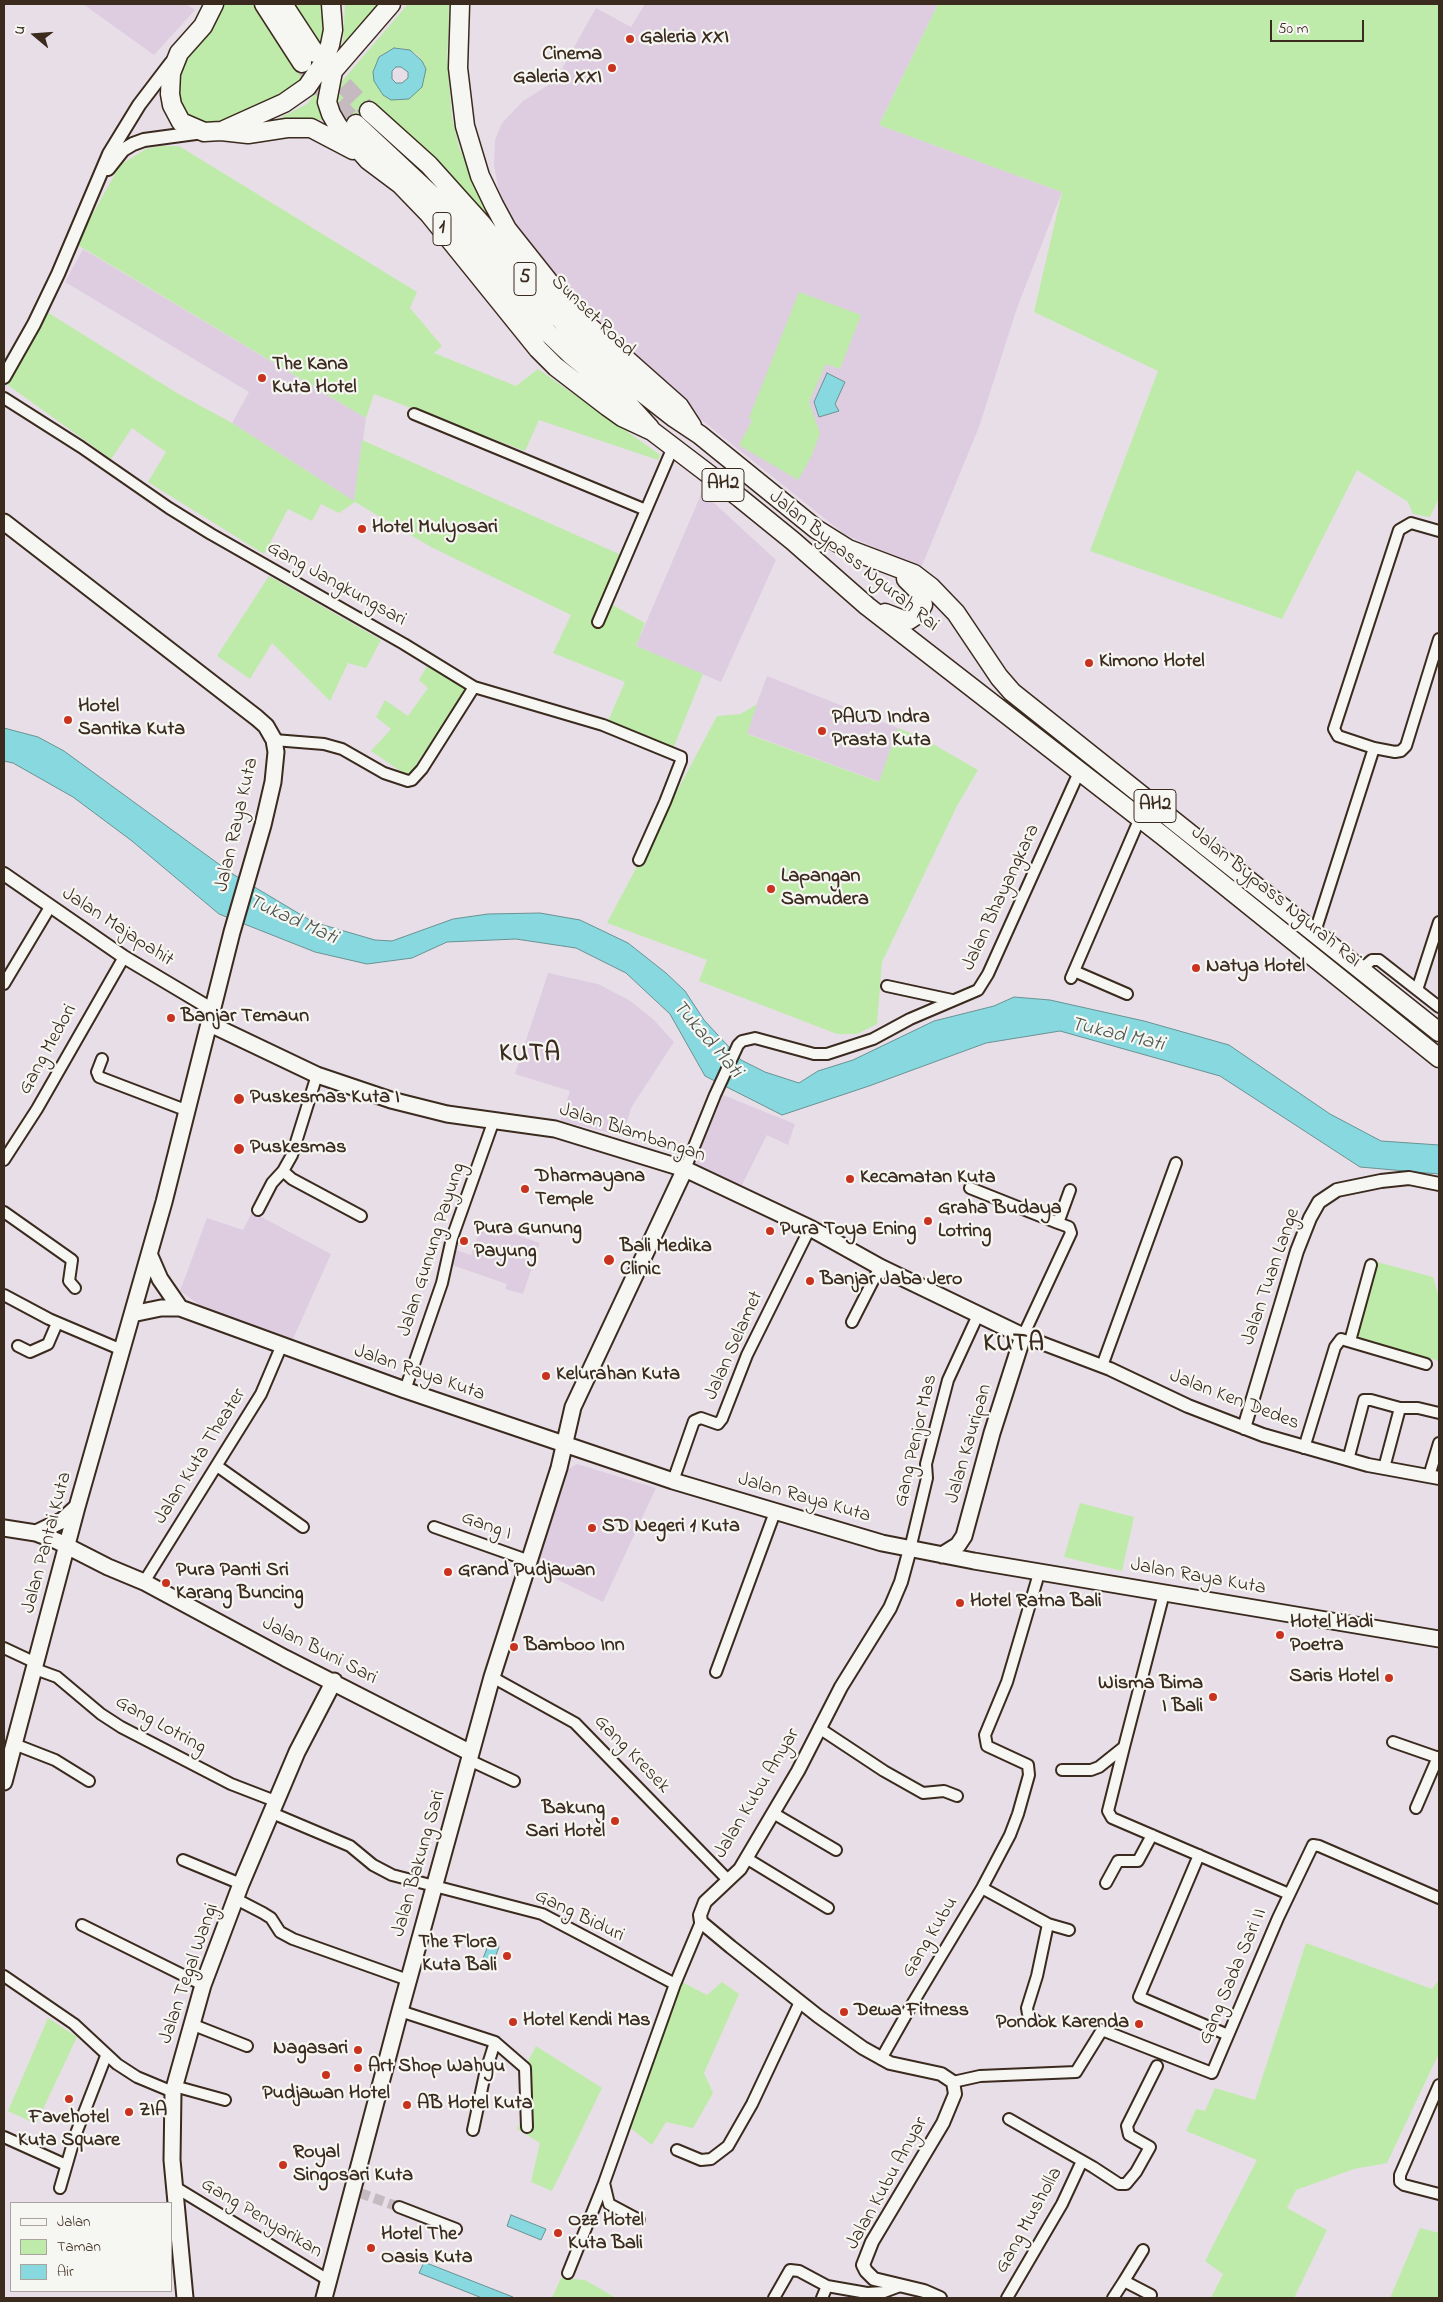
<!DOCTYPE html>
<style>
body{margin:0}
#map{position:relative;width:1443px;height:2302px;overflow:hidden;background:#e8dee7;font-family:"Indie Flower",sans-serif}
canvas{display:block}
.frame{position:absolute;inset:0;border:5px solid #3b2a1e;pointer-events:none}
.legend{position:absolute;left:10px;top:2202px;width:162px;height:90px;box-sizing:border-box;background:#f6f6f2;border:1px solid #aba49d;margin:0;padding:6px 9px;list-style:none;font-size:15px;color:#3b2a1e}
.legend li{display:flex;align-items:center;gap:10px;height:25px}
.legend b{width:25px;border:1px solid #aba49d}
.north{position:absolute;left:10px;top:10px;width:50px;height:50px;-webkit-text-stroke:4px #f6f6f2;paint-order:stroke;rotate:288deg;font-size:14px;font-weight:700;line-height:20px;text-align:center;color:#3b2a1e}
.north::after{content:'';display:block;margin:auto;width:18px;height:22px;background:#3b2a1e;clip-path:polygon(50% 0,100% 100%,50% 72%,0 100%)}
.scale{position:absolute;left:1270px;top:20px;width:94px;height:22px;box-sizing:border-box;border:2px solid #3b2a1e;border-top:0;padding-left:6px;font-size:15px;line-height:18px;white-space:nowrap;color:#3b2a1e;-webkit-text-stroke:4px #f6f6f2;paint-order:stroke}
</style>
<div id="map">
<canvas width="1443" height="2302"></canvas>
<div class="frame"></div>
<ul class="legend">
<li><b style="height:6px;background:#f6f6f2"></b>Jalan</li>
<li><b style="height:14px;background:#beeba9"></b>Taman</li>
<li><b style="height:14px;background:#87d8df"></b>Air</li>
</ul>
<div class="north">U</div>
<div class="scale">50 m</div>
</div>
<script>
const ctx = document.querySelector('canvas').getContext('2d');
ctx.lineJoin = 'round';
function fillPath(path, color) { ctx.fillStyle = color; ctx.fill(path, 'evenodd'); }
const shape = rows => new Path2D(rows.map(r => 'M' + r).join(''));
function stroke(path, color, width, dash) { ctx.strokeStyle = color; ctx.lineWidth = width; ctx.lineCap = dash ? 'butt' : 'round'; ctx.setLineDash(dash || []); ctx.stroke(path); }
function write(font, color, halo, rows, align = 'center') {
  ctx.font = font + ' "Indie Flower",sans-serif'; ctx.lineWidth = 4.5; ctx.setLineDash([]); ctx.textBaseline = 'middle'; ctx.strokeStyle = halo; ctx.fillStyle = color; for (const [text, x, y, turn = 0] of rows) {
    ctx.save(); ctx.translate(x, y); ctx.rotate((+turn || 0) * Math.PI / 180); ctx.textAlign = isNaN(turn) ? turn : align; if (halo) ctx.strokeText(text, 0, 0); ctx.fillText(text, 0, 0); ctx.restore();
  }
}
fillPath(shape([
 [83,4,186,4,195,10,154,55],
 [645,4,938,4,879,125,1062,192,1017,308,979,427,921,568,844,534,698,417,530,252,505,212,499,192,494,165,495,140,502,123,523,101,555,81,596,8,631,27],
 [83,249,366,418,355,502,232,423,249,392,65,282],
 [702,492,776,560,721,682,636,646],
 [767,676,898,728,880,782,746,733],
 [548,973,598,984,629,1000,653,1019,674,1042,631,1108,623,1136,560,1121,570,1091,515,1074],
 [723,1095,795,1124,788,1145,767,1135,741,1187,693,1165],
 [252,1212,331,1254,293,1339,204,1308,180,1291,207,1218,243,1230],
 [482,1223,540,1243,523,1294,505,1289,507,1284,452,1265,450,1248,471,1255],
 [577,1464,656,1488,603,1602,534,1568,565,1471]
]), '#decde0');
fillPath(shape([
 [223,4,253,4,297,72,324,49,293,4,326,4,329,21,326,49,301,88,267,107,238,120,193,124,187,118,178,103,174,85,177,73,213,27],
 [345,4,393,4,341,52,343,41],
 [408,4,450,4,447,57,452,117,459,147,491,222,438,164,372,105,346,128,337,109,336,97,343,80],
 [394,48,402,48,417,54,426,69,383,95,379,57],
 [938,4,1439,4,1439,498,1430,517,1413,514,1408,502,1357,470,1282,619,1090,551,1158,371,1034,312,1062,192,879,125],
 [327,77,323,120,302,119,270,123,307,104],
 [162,146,179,146,417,292,410,308,442,346,434,353,516,386,538,369,656,452,660,455,658,460,539,420,525,451,374,394,366,418,76,244,120,165,146,149],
 [799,292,861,315,840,369,826,364,809,402,820,433,812,455,798,480,739,445,752,421,749,418],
 [47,312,177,393,232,423,354,501,362,440,628,558,609,603,645,623,636,646,703,674,673,749,608,721,625,682,553,653,571,615,431,547,355,502,339,513,321,504,312,521,288,509,264,554,148,482,166,452,132,428,111,459,5,383],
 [269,576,381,640,366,668,348,663,330,701,272,643,250,679,217,656],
 [429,663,469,688,408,776,371,751,391,729,376,717,385,700,408,716,428,688,419,680],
 [757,704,747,734,879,782,898,728,924,739,978,770,957,806,882,962,877,1024,857,1034,837,1034,699,981,707,960,607,923,717,716,741,714],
 [1377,1262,1433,1277,1439,1297,1439,1361,1355,1336],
 [1080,1503,1134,1517,1122,1571,1064,1557],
 [1306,1943,1432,1989,1439,1980,1439,2053,1387,2163,1354,2169,1296,2190,1287,2208,1327,2230,1294,2298,1211,2298,1223,2274,1205,2261,1257,2160,1186,2131,1196,2109,1205,2111,1215,2088,1255,2100],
 [680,1981,707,1995,722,1982,739,1994,704,2073,713,2093,693,2128,666,2122,652,2145,628,2126],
 [48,2018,77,2037,36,2124,8,2111],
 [536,2046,602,2088,552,2191,531,2182,540,2143,517,2129,530,2103,519,2079],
 [1420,2228,1439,2233,1439,2298,1390,2298],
 [561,2278,585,2280,616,2298,552,2298]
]), '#beeba9');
const water = shape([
 [394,48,410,50,422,61,426,69,422,87,409,99,391,100,383,95,374,81,373,72,379,57,394,48],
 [396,67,401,67,408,72,408,78,402,83,396,83,392,79,392,71,396,67],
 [827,373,845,382,835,404,839,411,819,417,814,402,827,373],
 [4,728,38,737,64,751,231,873,313,922,375,940,392,941,453,919,488,914,540,913,580,920,628,943,666,973,685,991,704,1020,741,1060,765,1072,799,1083,818,1071,853,1060,934,1021,994,1006,1014,997,1050,1000,1144,1021,1229,1045,1330,1114,1381,1141,1439,1145,1439,1174,1360,1167,1220,1076,1060,1031,986,1043,869,1086,782,1115,705,1076,670,1014,626,973,576,948,516,939,447,942,412,958,367,964,315,952,219,914,132,841,73,797,13,763,4,761,4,728],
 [492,1941,497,1942,499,1947,492,1966,485,1968,482,1961,489,1943,492,1941],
 [511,2215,546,2229,541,2240,507,2226,511,2215],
 [424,2262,513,2297,513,2298,482,2298,419,2273,424,2262]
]);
fillPath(water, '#87d8df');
stroke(water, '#699292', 1);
stroke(shape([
 [360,2193,399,2207]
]), '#c5babf', 10, [10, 5]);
stroke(shape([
 [302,63,317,83,356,124],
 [325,66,369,111]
]), '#c5babf', 18, [18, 9]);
const minor = shape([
 [4,398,81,447,169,508,211,534,404,644,474,687,603,725,681,757,681,761,665,802,639,860],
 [414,414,646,510],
 [1439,531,1411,523,1399,530,1334,729,1338,736,1374,748,1395,752,1401,751,1406,746,1439,639],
 [598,622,673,447],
 [274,740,324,744,342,749,384,773,408,781,412,780,422,769,474,687],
 [1314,935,1374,748],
 [1360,970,1372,960,1379,960,1439,1007],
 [1074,971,1127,994],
 [1071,978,1140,818],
 [4,984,50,907],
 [887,986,952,1000],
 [1417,990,1439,922],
 [102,1059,97,1072,99,1077,188,1111],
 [317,1075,292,1155,283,1171,292,1179,361,1216],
 [4,1160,37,1109,124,957],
 [685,1169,715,1095,738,1045,742,1041,755,1038,814,1054,827,1054,873,1039,910,1019,978,990,988,974,1080,770],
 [970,1188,1058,1223],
 [258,1210,272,1183,283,1171],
 [4,1212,72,1260,69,1281,75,1288],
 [4,1295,49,1319,122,1350],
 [852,1322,880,1267],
 [1023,1336,1071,1233,1069,1227,1058,1223,1070,1190],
 [1350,1341,1371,1265],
 [18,1346,30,1352,48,1344,57,1323],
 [1102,1366,1176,1163],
 [405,1390,442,1283,452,1238,494,1120],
 [1304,1448,1335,1347,1341,1339,1426,1364],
 [1348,1460,1364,1400,1371,1400,1400,1408,1418,1408,1439,1413],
 [217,1466,303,1527],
 [1384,1468,1400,1408],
 [1429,1476,1439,1443],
 [673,1481,694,1421,701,1418,718,1424,722,1419,747,1355,810,1228],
 [434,1527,527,1560],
 [910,1549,927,1478,926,1464,948,1380,978,1315],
 [144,1582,261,1394,281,1347],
 [4,1648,36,1663],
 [35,1669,57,1677,101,1714,121,1727,231,1784,275,1801],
 [716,1672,775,1512],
 [492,1677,575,1723,728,1880],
 [819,1728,884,1771,923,1793,944,1791,957,1796],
 [1393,1742,1439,1758],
 [14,1744,55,1760,89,1781],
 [1124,1747,1108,1811,1112,1818,1289,1894],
 [469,1760,514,1781],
 [1062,1770,1091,1770,1099,1767,1124,1747,1164,1593],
 [1416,1808,1438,1757],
 [272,1813,350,1846,373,1865,392,1875,542,1914,675,1984],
 [773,1813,836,1850],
 [1199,1855,1139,1997,1228,2035],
 [746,1858,828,1908],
 [183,1860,241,1884],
 [1106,1883,1118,1861,1138,1861,1152,1835],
 [982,1888,1048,1924,1037,1976,1027,2008,1028,2014,1036,2021],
 [236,1899,263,1913,271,1918,280,1932,293,1939,408,1980],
 [1048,1924,1069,1930],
 [82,1925,203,1985],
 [4,1976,74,2024,117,2064,137,2077,173,2092],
 [400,2011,495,2042],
 [191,2024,247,2046],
 [881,2059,911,2006,982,1888,1010,1835,1018,1814,1029,1775,1028,1765,987,1746,985,1735,1007,1682,1040,1570],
 [953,2082,980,2076,1076,2072,1102,2030,1212,2073,1278,1918,1313,1845,1319,1846,1439,1898],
 [1439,2085,1400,2175,1400,2182,1404,2185,1439,2194],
 [174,2086,225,2100],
 [1009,2119,1093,2167,1119,2184,1126,2184,1136,2172,1150,2147,1129,2135,1127,2126,1157,2066],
 [473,2130,485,2074,495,2042,525,2068,527,2127],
 [4,2137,66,2165],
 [677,2150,701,2160,711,2159,728,2146,752,2104,800,2002],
 [604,2183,609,2204,639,2220],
 [175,2187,328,2280],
 [60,2188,75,2136,106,2056],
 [399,2207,456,2229],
 [1143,2250,1124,2281,1151,2295],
 [568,2273,604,2183,675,1984,701,1922],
 [774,2298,790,2270,799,2271,827,2286,867,2293,884,2292,900,2286],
 [822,2298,827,2286],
 [1007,2298,1062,2204,1082,2161],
 [1113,2298,1124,2281]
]);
const tertiary = shape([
 [108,169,123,150,133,144,144,140,203,132],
 [4,377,34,324,58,274,109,154,139,105,171,63],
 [4,874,124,957,213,1010],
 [1023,1336,1110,1369,1188,1406,1263,1435,1368,1465,1439,1478],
 [1244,1428,1297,1251,1310,1218,1319,1202,1337,1190,1381,1181,1409,1178,1439,1184],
 [910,1549,901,1582,890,1608,841,1687,798,1771,740,1869,705,1902,700,1915,701,1922,731,1947,818,2016,863,2048,890,2063,941,2074,953,2082,955,2094,943,2123,872,2242,863,2265,866,2271,874,2279,924,2291,940,2298]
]);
const secondary = shape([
 [4,522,257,718,266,726,274,740,276,752,273,782,263,825,232,932,164,1202,77,1507,4,1782],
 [210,1024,317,1075,391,1100,447,1114,555,1129,685,1169,810,1228,880,1267,1023,1336,992,1433,964,1536,958,1545,942,1555],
 [150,1256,160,1279,180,1308],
 [132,1314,161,1308,180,1308,405,1390,673,1481,882,1543,974,1561,1439,1639],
 [4,1528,36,1533,57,1541,108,1567,144,1582,285,1658,471,1753],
 [36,1533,63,1520,77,1507],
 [185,2298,172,2160,173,2092,203,1985,241,1884,297,1752,334,1681],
 [324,2298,400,2011,492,1677,559,1468,573,1407,685,1169]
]);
const trunk = shape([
 [214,4,203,26,179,53,171,73,170,94,172,105,181,122,204,132,221,131,248,134,287,128,311,128,353,150],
 [264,4,302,63],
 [283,4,315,53],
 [391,4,333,71,327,102,331,114,338,126,368,160,400,184,429,214,538,349,556,367,608,407,622,417,652,431,740,498,793,541,867,606,1163,836,1439,1058],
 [460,4,458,68,465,126,480,176,494,205,507,229,573,312,679,406,692,426],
 [369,111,429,165,482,224,531,287,554,313,582,342,623,378,673,417,700,435,816,529,848,549,914,574,931,587,956,613,999,677,1012,692,1439,1032],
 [356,124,449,211,547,332,571,355,620,395,650,428],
 [224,130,284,103,307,87,322,65,330,45,333,30,331,4],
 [885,613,903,620,909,620,918,614,923,605,921,594,906,579]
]);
stroke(minor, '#3b2a1e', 14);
stroke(tertiary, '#3b2a1e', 16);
stroke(secondary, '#3b2a1e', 19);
stroke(trunk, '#3b2a1e', 21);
stroke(minor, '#f6f6f2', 10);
stroke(tertiary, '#f6f6f2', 12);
stroke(secondary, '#f6f6f2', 15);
stroke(trunk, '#f6f6f2', 18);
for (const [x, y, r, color] of [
 [630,39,5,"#c8321e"],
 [612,68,5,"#c8321e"],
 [262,378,5,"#c8321e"],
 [362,529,5,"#c8321e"],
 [1089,663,5,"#c8321e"],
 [68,720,5,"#c8321e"],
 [822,731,5,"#c8321e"],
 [771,889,5,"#c8321e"],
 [1196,968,5,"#c8321e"],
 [171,1018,5,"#c8321e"],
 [239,1099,6,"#c8321e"],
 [239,1149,6,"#c8321e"],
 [850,1179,5,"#c8321e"],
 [525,1189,5,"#c8321e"],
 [928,1221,5,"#c8321e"],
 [770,1231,5,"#c8321e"],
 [464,1241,5,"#c8321e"],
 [609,1260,6,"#c8321e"],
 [810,1281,5,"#c8321e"],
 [546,1376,5,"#c8321e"],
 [592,1528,5,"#c8321e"],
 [448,1572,5,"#c8321e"],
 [166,1583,5,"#c8321e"],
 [960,1603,5,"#c8321e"],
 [1280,1635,5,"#c8321e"],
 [514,1647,5,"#c8321e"],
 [1389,1678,5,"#c8321e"],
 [1213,1697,5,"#c8321e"],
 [615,1821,5,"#c8321e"],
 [507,1956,5,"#c8321e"],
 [844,2012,5,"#c8321e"],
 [513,2022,5,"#c8321e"],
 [1139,2024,5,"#c8321e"],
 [358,2050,5,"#c8321e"],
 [358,2068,5,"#c8321e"],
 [326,2075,5,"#c8321e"],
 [69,2099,5,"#c8321e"],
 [407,2105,5,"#c8321e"],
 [129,2112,5,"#c8321e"],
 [283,2165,5,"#c8321e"],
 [558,2233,5,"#c8321e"],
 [371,2248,5,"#c8321e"]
]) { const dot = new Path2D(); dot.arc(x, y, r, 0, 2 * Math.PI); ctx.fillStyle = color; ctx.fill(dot); stroke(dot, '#f6f6f2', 2); }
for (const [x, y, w] of [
 [442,229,18],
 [525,279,22],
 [723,485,42],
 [1155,806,42]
]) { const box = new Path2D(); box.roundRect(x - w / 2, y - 16.5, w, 33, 4); ctx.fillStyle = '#f6f6f2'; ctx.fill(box); stroke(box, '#3b2a1e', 1); }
write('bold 19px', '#3b2a1e', null, [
 ["1",442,229],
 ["5",525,279],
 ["AH2",723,485],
 ["AH2",1155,806]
]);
write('bold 20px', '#3b2a1e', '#f6f6f2', [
 ["Galeria XXI",640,39],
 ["Cinema",602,56,"right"],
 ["Galeria XXI",602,79,"right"],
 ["The Kana",272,366],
 ["Kuta Hotel",272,389],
 ["Hotel Mulyosari",372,529],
 ["Kimono Hotel",1099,663],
 ["Hotel",78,708],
 ["Santika Kuta",78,731],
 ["PAUD Indra",832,719],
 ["Prasta Kuta",832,742],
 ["Lapangan",781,878],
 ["Samudera",781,901],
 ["Natya Hotel",1206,968],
 ["Banjar Temaun",181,1018],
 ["Puskesmas Kuta I",250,1099],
 ["Puskesmas",250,1149],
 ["Dharmayana",535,1178],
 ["Temple",535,1201],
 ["Kecamatan Kuta",860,1179],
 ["Graha Budaya",938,1210],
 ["Lotring",938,1233],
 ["Pura Gunung",474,1230],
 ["Payung",474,1253],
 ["Pura Toya Ening",780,1231],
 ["Bali Medika",620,1248],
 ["Clinic",620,1271],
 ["Banjar Jaba Jero",820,1281],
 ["Kelurahan Kuta",556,1376],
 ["SD Negeri 1 Kuta",602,1528],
 ["Pura Panti Sri",176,1572],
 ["Karang Buncing",176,1595],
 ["Grand Pudjawan",458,1572],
 ["Hotel Ratna Bali",970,1603],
 ["Hotel Hadi",1290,1624],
 ["Poetra",1290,1647],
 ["Bamboo Inn",524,1647],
 ["Saris Hotel",1379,1678,"right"],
 ["Wisma Bima",1203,1685,"right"],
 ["I Bali",1203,1708,"right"],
 ["Bakung",605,1810,"right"],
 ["Sari Hotel",605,1833,"right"],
 ["The Flora",497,1944,"right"],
 ["Kuta Bali",497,1967,"right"],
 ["Dewa Fitness",854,2012],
 ["Hotel Kendi Mas",523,2022],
 ["Pondok Karenda",1129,2024,"right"],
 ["Nagasari",348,2050,"right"],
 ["Art Shop Wahyu",368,2068],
 ["Pudjawan Hotel",326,2095,"center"],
 ["AB Hotel Kuta",417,2105],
 ["ZIA",139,2112],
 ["Favehotel",69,2119,"center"],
 ["Kuta Square",69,2142,"center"],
 ["Royal",293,2154],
 ["Singosari Kuta",293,2177],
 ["Ozz Hotel",568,2222],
 ["Kuta Bali",568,2245],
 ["Hotel The",381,2236],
 ["Oasis Kuta",381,2259]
], 'left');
write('20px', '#3b2a1e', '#f6f6f2', [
 ["Sunset Road",592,317,44],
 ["Jalan Bypass Ngurah Rai",853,562,39],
 ["Gang Jangkungsari",336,585,29],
 ["Jalan Raya Kuta",238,825,-77],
 ["Jalan Bhayangkara",1002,898,-65],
 ["Jalan Bypass Ngurah Rai",1275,898,39],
 ["Jalan Majapahit",117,928,33],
 ["Gang Medori",49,1050,-61],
 ["Jalan Blambangan",632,1134,18],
 ["Jalan Gunung Payung",433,1250,-72],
 ["Jalan Tuan Lange",1272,1277,-71],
 ["Jalan Selamet",735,1346,-66],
 ["Jalan Raya Kuta",419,1374,19],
 ["Jalan Ken Dedes",1234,1401,21],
 ["Gang Penjor Mas",917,1441,-77],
 ["Jalan Kauripan",970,1444,-74],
 ["Jalan Kuta Theater",201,1457,-58],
 ["Jalan Raya Kuta",804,1499,16],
 ["Gang I",486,1527,20],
 ["Jalan Pantai Kuta",48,1543,-75],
 ["Jalan Raya Kuta",1198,1578,10],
 ["Jalan Buni Sari",319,1652,27],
 ["Gang Lotring",160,1726,29],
 ["Gang Kresek",631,1755,46],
 ["Jalan Kubu Anyar",758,1794,-59],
 ["Jalan Bakung Sari",420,1864,-74],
 ["Gang Biduri",579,1917,26],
 ["Gang Kubu",931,1938,-59],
 ["Jalan Tegal Wangi",190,1974,-71],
 ["Gang Sada Sari II",1234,1977,-67],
 ["Jalan Kubu Anyar",888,2184,-61],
 ["Gang Penyarikan",261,2219,31],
 ["Gang Musholla",1030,2221,-61]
]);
write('italic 21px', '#4e564e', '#f6f6f2', [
 ["Tukad Mati",292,921,24],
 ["Tukad Mati",1117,1036,13],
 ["Tukad Mati",706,1040,49]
]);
ctx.letterSpacing = '1px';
write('bold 25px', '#3b2a1e', '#f6f6f2', [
 ["KUTA",530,1056],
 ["KUTA",1014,1346]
]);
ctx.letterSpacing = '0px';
</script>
